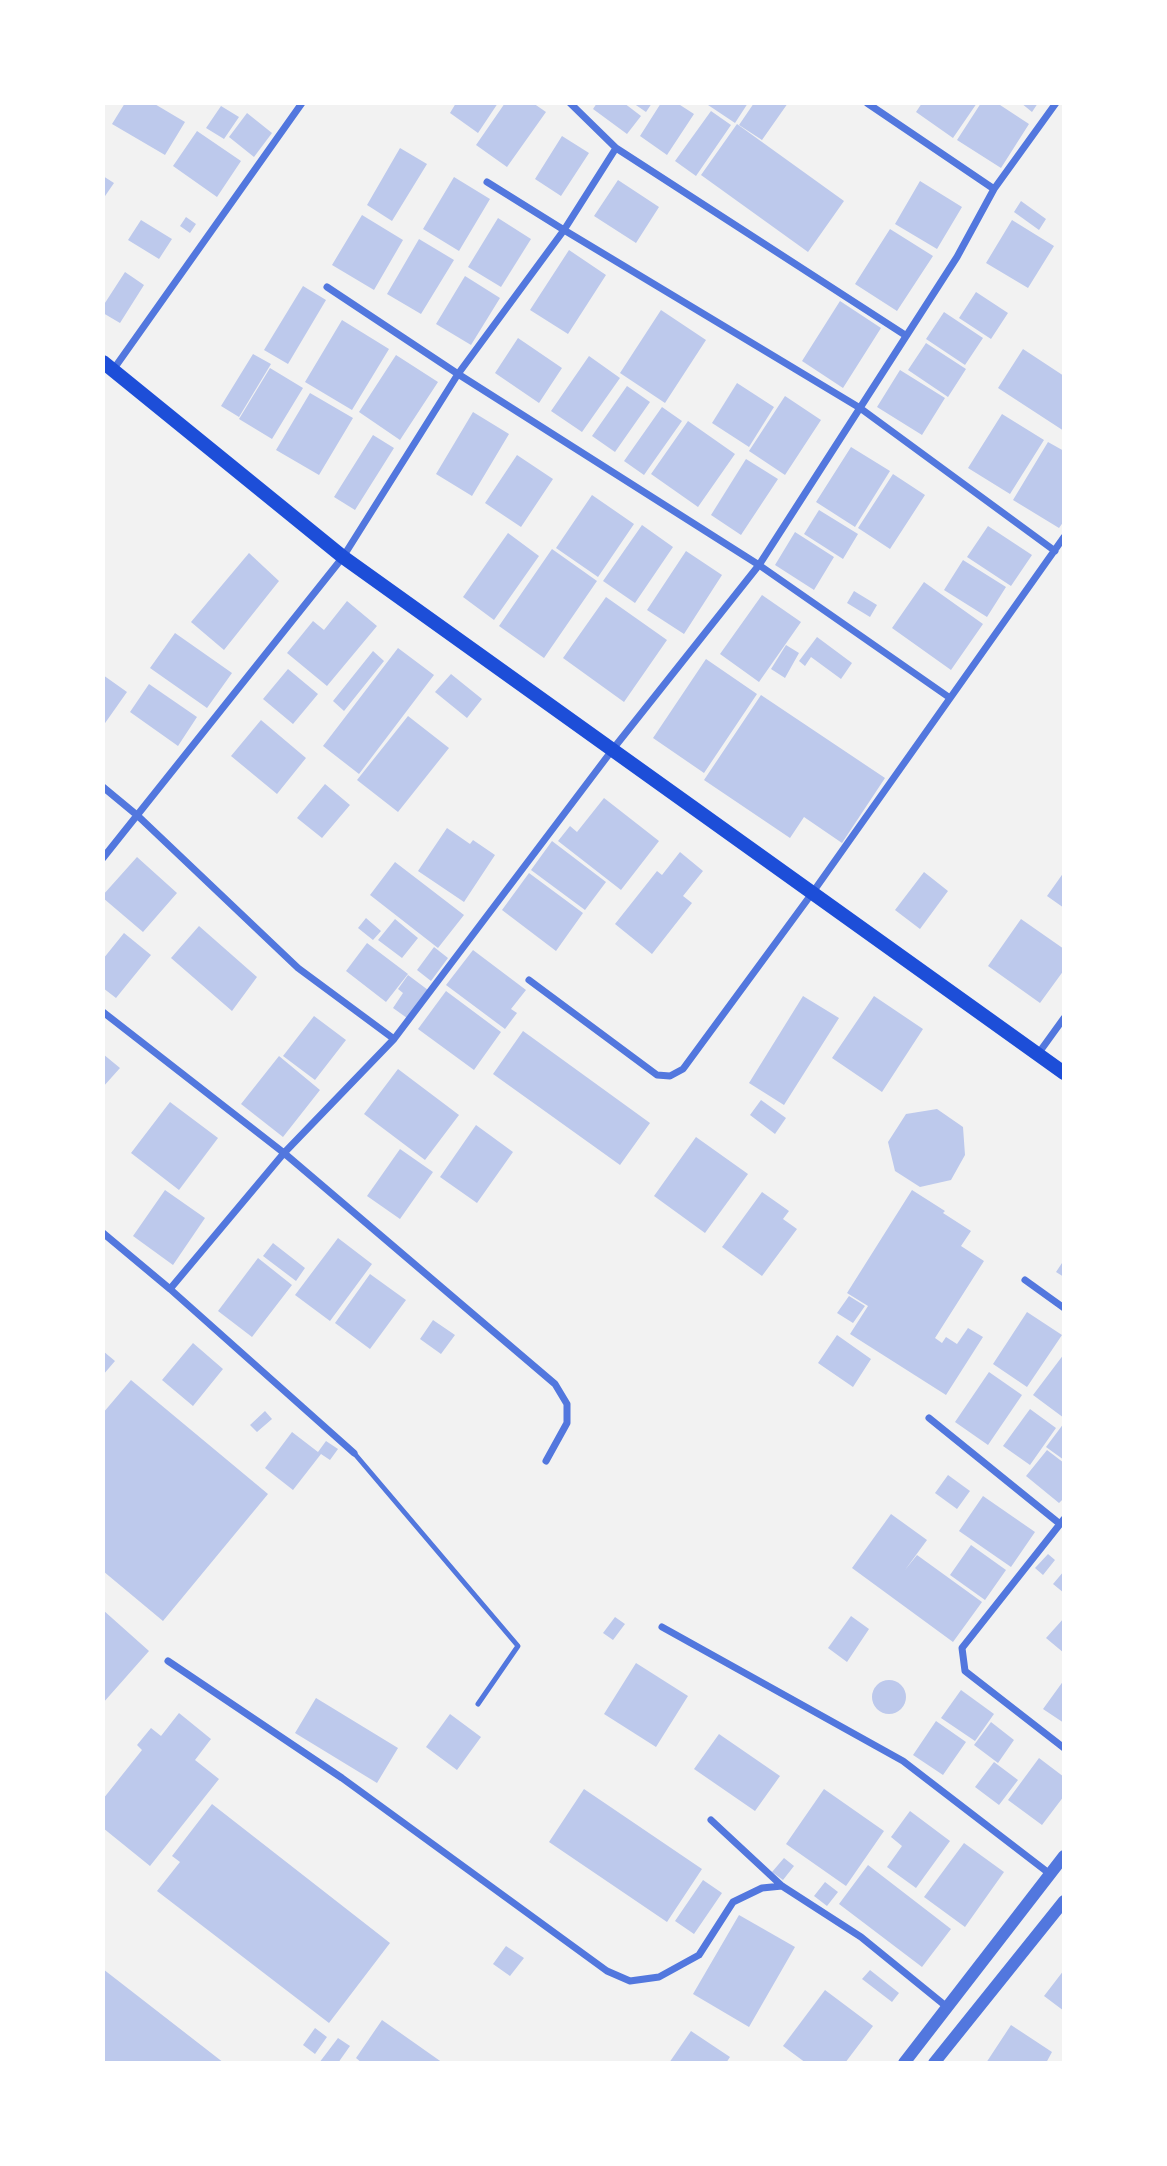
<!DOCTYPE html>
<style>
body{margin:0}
#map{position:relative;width:1167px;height:2166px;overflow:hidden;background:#f2f2f2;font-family:"Sofia Sans Condensed",sans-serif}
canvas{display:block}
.frame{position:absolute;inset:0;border:105px solid #fff;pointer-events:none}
</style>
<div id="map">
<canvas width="1167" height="2166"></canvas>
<div class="frame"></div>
</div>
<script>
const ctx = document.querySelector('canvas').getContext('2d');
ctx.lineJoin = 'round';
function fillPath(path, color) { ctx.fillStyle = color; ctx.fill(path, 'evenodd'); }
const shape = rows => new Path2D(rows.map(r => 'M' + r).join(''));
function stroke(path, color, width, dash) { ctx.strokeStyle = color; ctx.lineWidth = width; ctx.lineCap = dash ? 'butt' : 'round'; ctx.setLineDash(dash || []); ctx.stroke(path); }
fillPath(shape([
 [125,103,153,103,185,122,165,155,112,124],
 [456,103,498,103,478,133,450,113],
 [505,103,533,103,546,112,507,167,476,145],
 [597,103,624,103,641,116,627,134,593,109],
 [633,103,652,103,646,112],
 [661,103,677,103,694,114,667,155,640,136],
 [705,103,748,103,735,123],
 [754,103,788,103,762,140,739,125],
 [922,103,977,103,953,138,916,112],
 [981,103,997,103,1029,124,1001,168,957,140],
 [1021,103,1038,103,1032,112],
 [221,106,239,117,224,139,206,128],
 [711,111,731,125,696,176,675,161],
 [247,113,272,133,254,157,229,137],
 [737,124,844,201,808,252,701,175],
 [197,131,241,161,217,197,173,166],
 [562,136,589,153,561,196,535,179],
 [400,148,427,164,392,221,367,205],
 [103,176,114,183,103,199],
 [454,177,490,199,459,251,423,229],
 [618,180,659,207,636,243,594,216],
 [920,181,962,207,937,249,895,224],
 [1021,201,1046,219,1039,230,1014,212],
 [362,215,403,240,374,290,332,265],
 [186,217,196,224,190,233,180,226],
 [498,218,531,239,501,287,468,267],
 [141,220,172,239,159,259,128,240],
 [1012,220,1054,246,1028,288,986,263],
 [890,229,933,256,897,311,855,284],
 [419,239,454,260,421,314,387,294],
 [569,250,606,275,568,334,530,310],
 [125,272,144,285,120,323,103,313,103,306],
 [465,276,500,298,471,345,436,324],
 [303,286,326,300,288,364,264,350],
 [976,292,1008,313,991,339,959,318],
 [840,301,881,328,843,388,802,361],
 [661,310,706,340,665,403,620,373],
 [944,312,983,338,965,365,926,339],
 [342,320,389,349,352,410,305,382],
 [518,338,562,368,539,403,495,373],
 [926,343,966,369,948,397,908,370],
 [1023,349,1064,376,1064,431,998,388],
 [253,354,271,364,239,417,221,406],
 [396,355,438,382,400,440,359,412],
 [589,356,620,378,582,432,551,411],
 [270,368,303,388,272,439,239,419],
 [900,370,945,398,922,435,877,407],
 [737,383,774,407,749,447,712,423],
 [627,386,650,402,615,452,592,436],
 [310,393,353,418,319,475,276,450],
 [785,396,821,420,785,475,749,451],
 [662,407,682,421,644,475,624,461],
 [473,412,509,434,472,496,436,474],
 [1002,414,1044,440,1010,494,968,468],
 [688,421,735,454,698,507,651,474],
 [373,435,394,448,355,510,334,497],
 [1048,442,1064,451,1064,521,1059,528,1013,500],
 [851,447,890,471,855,527,816,502],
 [517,455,553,479,521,527,485,503],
 [746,459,778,479,741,535,711,515],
 [893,474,925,495,890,549,858,528],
 [592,495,634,524,598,577,556,548],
 [819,510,858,534,843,559,804,534],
 [642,525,673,547,635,603,603,581],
 [988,526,1032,555,1011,586,967,557],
 [795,532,834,557,814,590,775,565],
 [508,533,539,556,494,620,463,597],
 [552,549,597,581,544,658,499,626],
 [686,551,722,575,684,634,647,610],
 [249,553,279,581,224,650,191,622],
 [963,560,1006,587,987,617,944,590],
 [924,582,983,624,951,670,892,628],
 [854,591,877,605,870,617,847,603],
 [762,595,801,622,759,682,720,654],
 [606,597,667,640,624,702,563,658],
 [347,601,377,626,327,686,287,653,313,621,324,630],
 [175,633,232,673,207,708,150,668],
 [817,637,852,663,841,679,811,657,805,666,799,661],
 [786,645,799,653,785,678,771,669],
 [398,648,434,675,359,774,323,746],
 [373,651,384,661,344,711,333,701],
 [706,659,757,694,704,773,653,738],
 [288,669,318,694,293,724,263,699],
 [451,674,482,699,467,718,435,692],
 [103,675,127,692,103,726],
 [149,684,197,717,178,746,130,712],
 [761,695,885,778,842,843,804,817,790,838,704,780],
 [408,716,449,748,398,812,357,780],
 [261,720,306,758,277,794,231,756],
 [325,784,350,805,322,838,297,818],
 [604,798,659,841,621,890,558,841,570,826,577,832],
 [447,828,470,844,473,840,495,855,464,902,418,871],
 [552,841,606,882,585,910,531,870],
 [680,852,703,871,683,896,692,903,652,954,615,924,657,871,662,875],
 [137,857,177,893,143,932,103,898,103,895],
 [395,862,464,915,438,948,370,895],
 [924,872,948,891,920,929,895,910],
 [1064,872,1064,908,1047,896],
 [529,873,583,913,556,951,502,910],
 [366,918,381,931,373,940,358,928],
 [395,919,418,938,402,958,378,940],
 [1021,919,1064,949,1064,970,1040,1003,988,966],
 [199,926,257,977,232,1011,171,958],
 [124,933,151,955,116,998,103,988,103,959],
 [367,943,408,974,386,1002,346,971],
 [434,947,448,958,431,981,417,970],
 [473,950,526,990,511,1009,517,1013,505,1029,446,985],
 [408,975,428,990,407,1018,393,1008,403,993,398,989],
 [446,991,501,1032,474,1070,418,1029],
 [803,996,839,1018,784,1105,749,1083],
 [874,996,923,1029,882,1092,832,1058],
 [314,1016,346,1040,315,1080,283,1056],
 [523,1031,650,1123,620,1165,493,1074],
 [103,1054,120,1068,103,1087],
 [279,1056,320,1090,283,1137,241,1104],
 [398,1069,459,1115,425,1160,364,1114],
 [761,1100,786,1118,775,1134,750,1115],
 [170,1102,218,1138,179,1190,131,1153],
 [937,1109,963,1127,965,1155,951,1180,920,1187,895,1171,888,1142,906,1114],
 [476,1125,513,1152,477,1203,440,1177],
 [696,1137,748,1174,705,1233,654,1196],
 [400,1149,433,1172,400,1219,367,1196],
 [165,1190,205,1218,173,1265,133,1236],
 [912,1190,945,1211,943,1213,971,1231,961,1246,984,1261,935,1338,942,1343,946,1337,957,1344,968,1328,983,1337,946,1395,850,1334,868,1306,847,1293],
 [762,1192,789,1211,783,1219,797,1229,762,1276,722,1247],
 [338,1238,372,1264,330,1321,295,1295],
 [273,1243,305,1268,296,1281,263,1256],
 [258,1258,292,1285,252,1337,218,1311],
 [1064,1260,1064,1277,1056,1272],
 [370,1274,406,1300,370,1349,335,1323],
 [849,1296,865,1306,853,1323,837,1313],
 [1027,1312,1062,1335,1027,1387,993,1364],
 [433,1320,455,1335,441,1354,420,1339],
 [837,1335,871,1359,853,1387,818,1363],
 [193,1343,223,1369,193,1406,162,1380],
 [103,1351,115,1361,103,1375],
 [1064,1354,1064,1418,1033,1395],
 [989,1372,1022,1395,988,1445,955,1422],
 [131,1380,268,1494,163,1621,103,1571,103,1413],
 [1030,1409,1056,1428,1030,1465,1003,1446],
 [265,1411,272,1419,257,1432,250,1425],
 [1064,1423,1064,1460,1046,1447],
 [292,1432,318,1452,326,1441,338,1449,330,1460,321,1454,293,1490,265,1468],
 [1047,1450,1064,1463,1064,1498,1059,1503,1026,1476],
 [948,1475,970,1491,957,1509,935,1493],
 [983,1496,1035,1532,1011,1567,959,1531],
 [891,1514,927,1540,905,1570,917,1555,982,1602,953,1642,852,1568],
 [971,1545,1006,1570,985,1600,950,1575],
 [1048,1554,1055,1560,1043,1575,1035,1568],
 [1064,1571,1064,1593,1053,1584],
 [103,1610,149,1651,103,1703],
 [851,1616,869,1629,847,1662,828,1648],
 [615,1617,625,1624,613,1640,603,1633],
 [1064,1618,1064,1653,1046,1638],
 [636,1663,688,1696,656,1747,604,1714],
 '872 1697a17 17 0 1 1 34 0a17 17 0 1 1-34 0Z',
 [1064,1680,1064,1723,1043,1709],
 [961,1690,994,1714,975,1741,941,1718],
 [316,1698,398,1748,377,1783,295,1733],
 [179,1713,211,1739,195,1760,219,1779,150,1866,103,1828,103,1799,142,1750,137,1745,151,1728,161,1736],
 [450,1714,481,1737,457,1770,426,1747],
 [936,1721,966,1742,943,1775,913,1755],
 [991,1722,1014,1740,998,1763,974,1745],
 [719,1734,780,1776,755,1811,694,1769],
 [1039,1758,1064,1777,1064,1796,1042,1825,1008,1800],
 [994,1762,1018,1780,999,1805,975,1787],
 [584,1789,702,1869,667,1922,549,1842],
 [824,1789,884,1831,846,1886,786,1844],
 [212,1804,390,1943,329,2023,157,1891,180,1862,172,1856],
 [910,1811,950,1841,916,1888,887,1867,902,1846,891,1837],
 [964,1843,1004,1872,965,1927,924,1897],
 [784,1858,794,1866,783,1880,772,1872],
 [868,1865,951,1929,922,1967,839,1904],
 [703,1880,722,1893,694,1934,675,1921],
 [825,1882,838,1892,827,1906,814,1896],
 [739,1915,795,1947,749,2027,693,1994],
 [506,1946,524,1958,510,1976,493,1964],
 [103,1969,224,2063,103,2063],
 [870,1970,899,1993,892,2002,862,1979],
 [1064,1970,1064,2011,1044,1996],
 [825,1990,873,2026,845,2063,806,2063,783,2046],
 [382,2020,443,2063,362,2063,356,2058],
 [1011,2025,1052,2052,1046,2063,986,2063],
 [315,2028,327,2037,315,2054,303,2045],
 [691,2031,730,2057,726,2063,669,2063],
 [338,2038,350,2046,338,2063,319,2063]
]), '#bdc9ec');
stroke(shape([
 [354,1453,518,1646,478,1704]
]), '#5277de', 5);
stroke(shape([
 [867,103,994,189],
 [616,148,905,335],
 [487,182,564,230,860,408,1055,551],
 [327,287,458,374,759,565,950,698],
 [113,370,302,103],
 [103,787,138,816,298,968,394,1039],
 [103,858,343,557,458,374,564,230,616,148,570,103],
 [529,980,657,1075,670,1076,683,1069,813,892,1064,537],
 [103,1012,284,1153,555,1384,567,1404,567,1423,546,1461],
 [1038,1054,1064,1018],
 [103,1233,170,1289,284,1153,394,1039,613,749,759,565,957,257,994,189,1056,103],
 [1025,1280,1064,1308],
 [170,1289,354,1453],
 [929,1418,1060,1524],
 [1064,1519,962,1648,965,1671,1064,1748],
 [662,1627,903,1761,1050,1874],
 [168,1661,342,1778,607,1971,630,1981,659,1977,699,1955,733,1902,762,1888,782,1886],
 [711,1820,782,1886,861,1937,947,2007]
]), '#5277de', 7);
stroke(shape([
 [904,2063,1064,1856],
 [934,2063,1064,1901]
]), '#5277de', 12);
stroke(shape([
 [103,362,343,557,1064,1073]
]), '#1d4ed8', 14);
</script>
